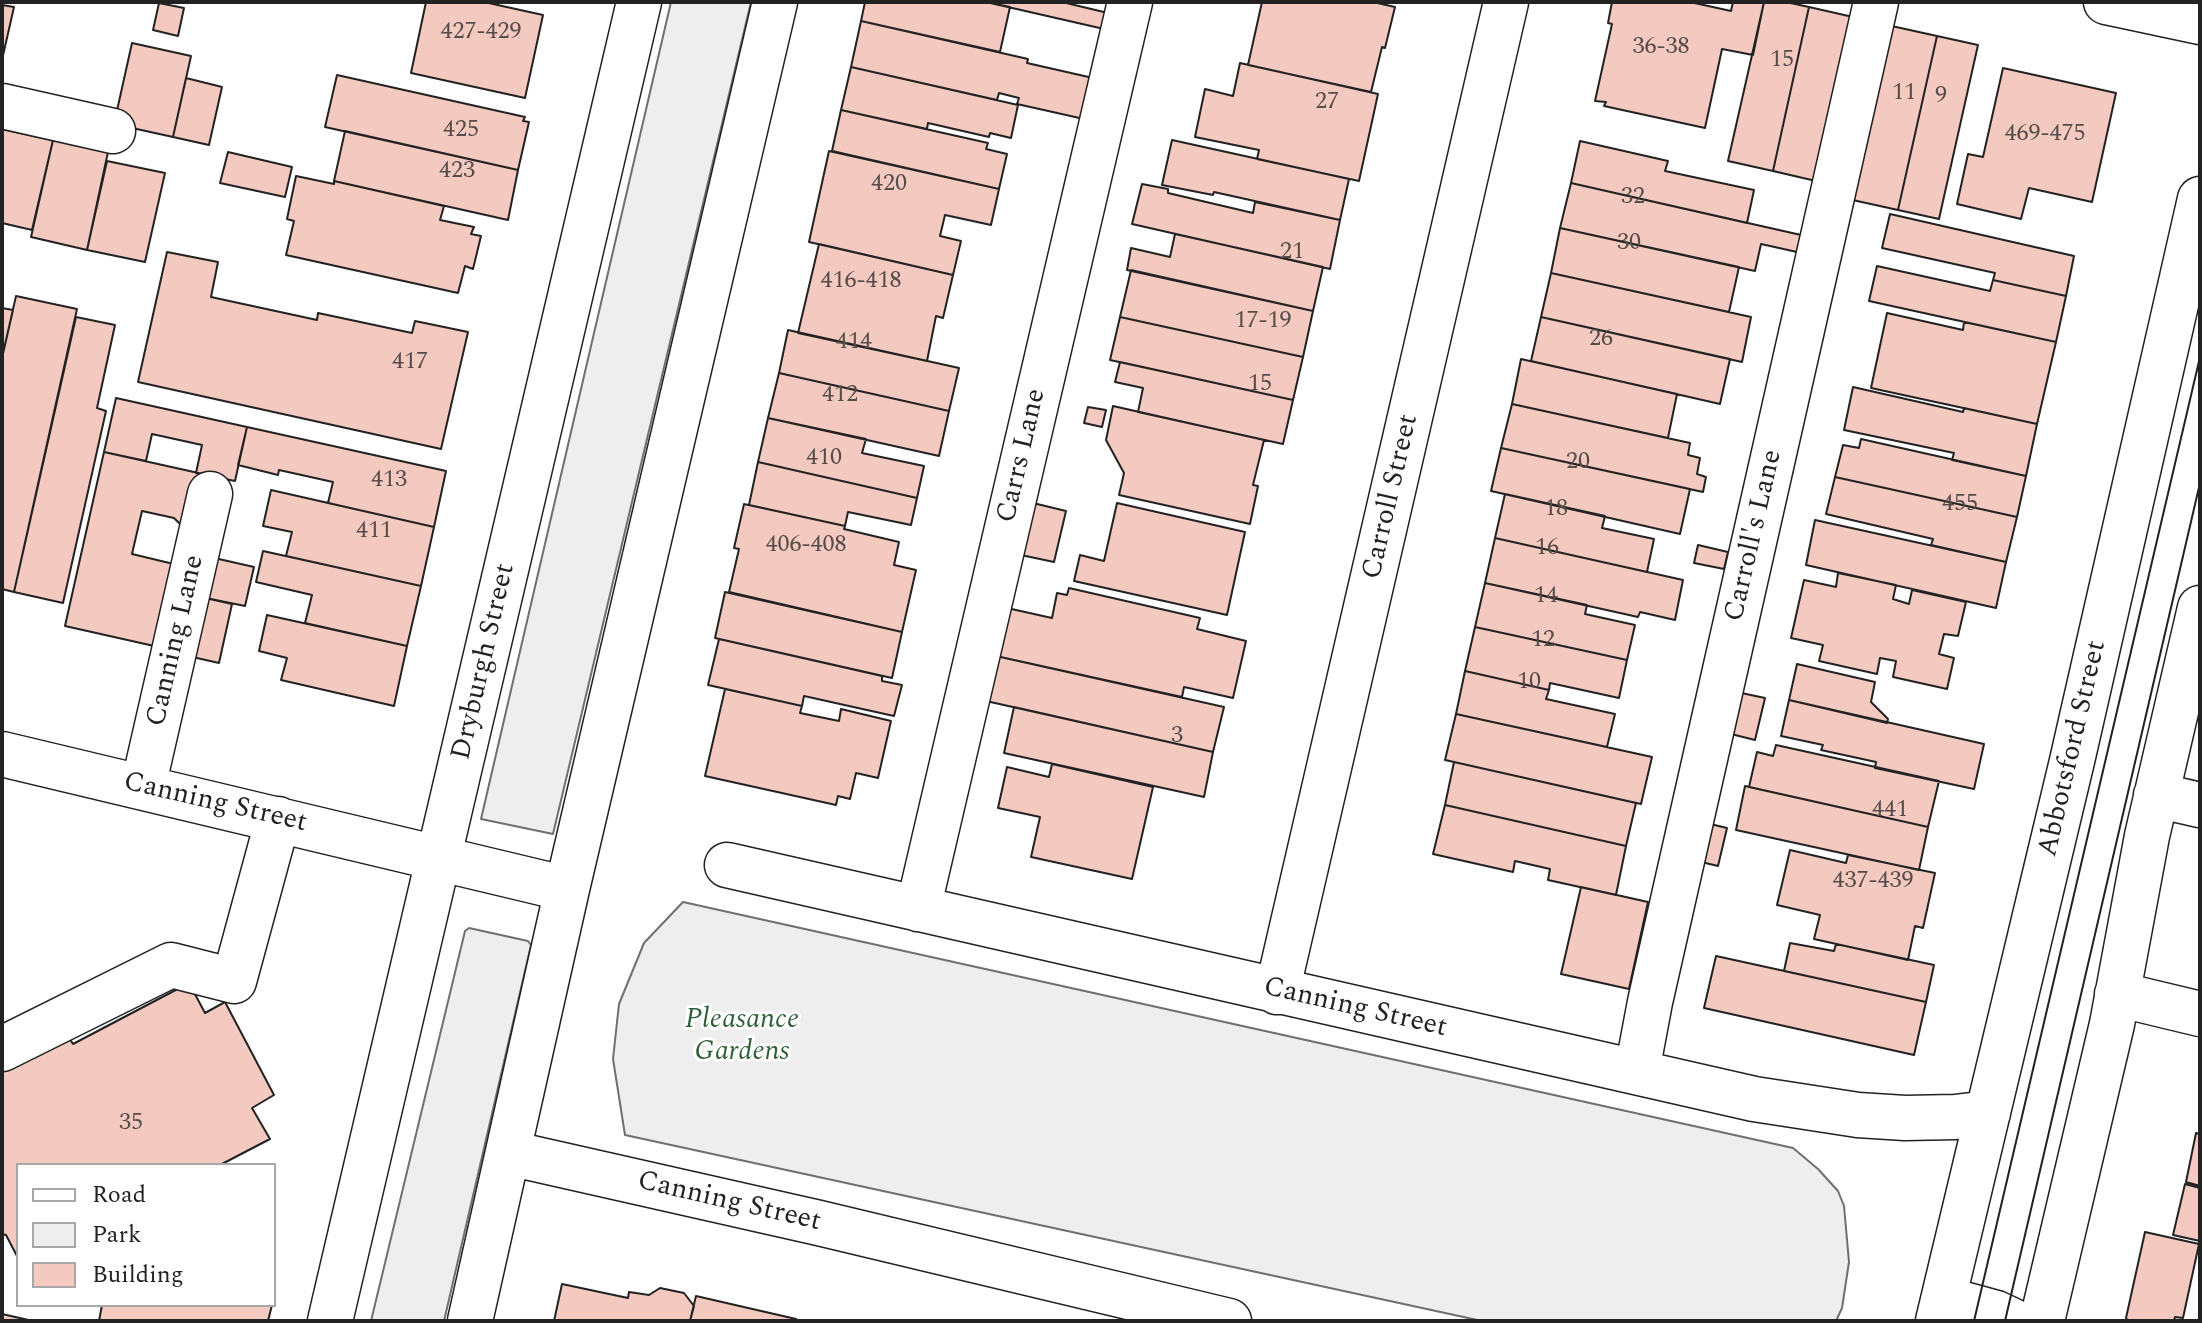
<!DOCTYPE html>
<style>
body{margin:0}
#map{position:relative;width:2202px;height:1323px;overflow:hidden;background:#fff;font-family:Spectral,serif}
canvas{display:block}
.frame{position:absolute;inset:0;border:4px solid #222;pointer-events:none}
.legend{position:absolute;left:16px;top:1163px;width:260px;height:144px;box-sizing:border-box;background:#fff;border:2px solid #a7a7a7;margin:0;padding:10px 14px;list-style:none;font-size:24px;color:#222}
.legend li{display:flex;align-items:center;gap:16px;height:40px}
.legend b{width:40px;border:2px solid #a7a7a7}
</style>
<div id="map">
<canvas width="2202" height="1323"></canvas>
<div class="frame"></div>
<ul class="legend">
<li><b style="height:10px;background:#fff"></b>Road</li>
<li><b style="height:22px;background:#eee"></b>Park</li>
<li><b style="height:22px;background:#f3c9c0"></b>Building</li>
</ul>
</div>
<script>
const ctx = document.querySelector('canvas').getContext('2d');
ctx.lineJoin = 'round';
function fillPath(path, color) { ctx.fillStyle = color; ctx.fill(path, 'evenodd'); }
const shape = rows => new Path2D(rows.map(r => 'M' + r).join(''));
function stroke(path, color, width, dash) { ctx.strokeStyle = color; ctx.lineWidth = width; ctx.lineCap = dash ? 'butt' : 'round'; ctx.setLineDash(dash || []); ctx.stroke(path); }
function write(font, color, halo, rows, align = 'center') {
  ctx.font = font + ' Spectral,serif'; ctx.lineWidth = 6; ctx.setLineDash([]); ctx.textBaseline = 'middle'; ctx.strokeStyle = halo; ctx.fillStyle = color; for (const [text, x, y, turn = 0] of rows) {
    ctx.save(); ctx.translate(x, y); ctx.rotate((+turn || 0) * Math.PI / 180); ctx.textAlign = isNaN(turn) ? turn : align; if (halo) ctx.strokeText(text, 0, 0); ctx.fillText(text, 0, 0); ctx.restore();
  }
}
const green = shape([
 [671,2,751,2,553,834,481,819,671,2],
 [683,902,1793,1148,1818,1169,1838,1191,1844,1206,1849,1262,1842,1308,1836,1321,1482,1321,625,1135,613,1059,619,1004,644,943,683,902],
 [469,928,528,941,531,945,444,1321,371,1321,465,931,469,928]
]);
fillPath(green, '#eee');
stroke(green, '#6f6f6f', 2);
const building = shape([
 [426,2,484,2,543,15,525,98,411,73,426,2],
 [865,2,986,2,1010,7,1000,52,861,21,865,2],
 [986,2,1062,2,1108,13,1104,29,986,2],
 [1262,2,1373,2,1395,7,1385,48,1382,47,1371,92,1248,65,1262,2],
 [1612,2,1690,2,1731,11,1733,2,1764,2,1753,55,1722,49,1705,128,1604,106,1606,102,1595,101,1612,24,1608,23,1612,2],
 [1764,2,1786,2,1809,7,1773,171,1728,161,1764,2],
 [159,3,184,8,178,36,153,30,159,3],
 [2,5,14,7,2,60,2,5],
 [1809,7,1853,17,1816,181,1773,171,1809,7],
 [861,21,1028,59,1027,63,1093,78,1084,119,1017,104,1019,98,999,93,997,100,851,67,861,21],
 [1887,25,1937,36,1898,210,1848,199,1887,25],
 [1937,36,1978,45,1939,219,1898,210,1937,36],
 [132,43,191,56,173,137,114,124,132,43],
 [1240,63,1378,94,1359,181,1257,159,1259,150,1195,137,1205,89,1233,96,1240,63],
 [851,67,1018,105,1011,138,990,133,989,137,928,123,927,129,841,110,851,67],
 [2003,68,2116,93,2092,202,2029,188,2021,219,1957,204,1968,154,1983,157,2003,68],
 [337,75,525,117,523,121,529,122,518,170,325,127,337,75],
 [186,78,222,87,209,145,173,137,186,78],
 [841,110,988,143,986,149,1007,154,999,189,832,151,841,110],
 [2,129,53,140,32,230,2,223,2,129],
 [345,131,518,170,508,220,334,181,345,131],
 [53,140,108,152,87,250,31,237,53,140],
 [1172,140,1349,179,1340,220,1214,192,1213,195,1162,185,1172,140],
 [1580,141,1668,161,1665,171,1754,190,1747,223,1571,183,1580,141],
 [829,151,999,189,991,225,945,215,940,236,961,241,953,275,809,242,829,151],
 [228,152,292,167,285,197,220,183,228,152],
 [107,161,165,173,145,262,87,250,107,161],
 [296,176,334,184,334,181,444,206,440,220,474,227,471,234,481,236,473,269,465,266,458,293,286,255,294,221,287,219,296,176],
 [1571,183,1801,235,1797,252,1761,244,1755,271,1560,228,1571,183],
 [1142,184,1168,189,1168,193,1253,213,1255,202,1340,220,1330,269,1132,224,1142,184],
 [1890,214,2074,256,2066,296,1993,280,1995,273,1882,248,1890,214],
 [1560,228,1739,267,1729,312,1551,273,1560,228],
 [1175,234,1323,267,1313,311,1127,270,1131,248,1170,257,1175,234],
 [819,244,953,275,943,318,936,316,927,361,798,333,819,244],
 [167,252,218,262,211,297,317,320,318,313,412,333,415,321,468,332,441,449,138,382,167,252],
 [1877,266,1990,291,1993,280,2066,296,2056,342,1869,301,1877,266],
 [1131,270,1313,311,1303,357,1120,317,1131,270],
 [1551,273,1751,317,1742,362,1541,317,1551,273],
 [16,296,77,309,14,592,2,589,2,358,16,296],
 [2,308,13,310,2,358,2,308],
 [1887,313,1963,330,1964,322,2056,342,2037,424,1871,388,1887,313],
 [76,317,115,325,97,408,106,411,63,603,14,592,76,317],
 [1120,317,1303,357,1293,400,1110,360,1120,317],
 [1541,317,1730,359,1720,404,1531,361,1541,317],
 [788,330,959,368,949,411,779,373,788,330],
 [1521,359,1677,394,1668,438,1512,404,1521,359],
 [1120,362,1293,400,1283,444,1138,412,1143,388,1115,382,1120,362],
 [779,373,949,411,939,456,768,418,779,373],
 [1853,387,1963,412,1964,408,2037,424,2026,476,1952,460,1954,453,1844,430,1853,387],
 [116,398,247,427,235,481,196,473,202,445,152,434,146,461,104,452,116,398],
 [1512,404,1690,443,1688,455,1700,458,1697,474,1706,477,1703,492,1501,448,1512,404],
 [1113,406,1264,440,1253,485,1258,486,1250,524,1119,495,1124,473,1106,440,1113,406],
 [1088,407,1106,410,1102,427,1084,423,1088,407],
 [768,418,866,439,862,453,924,466,917,498,758,462,768,418],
 [247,427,446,471,434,527,328,503,333,482,279,470,278,475,238,465,247,427],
 [1861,439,2026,476,2017,517,1835,477,1843,445,1859,448,1861,439],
 [1501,448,1690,489,1680,534,1491,491,1501,448],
 [104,452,203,474,190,534,174,518,142,511,132,554,182,566,163,648,65,626,104,452],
 [758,462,917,498,911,525,848,512,845,526,749,505,758,462],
 [1835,477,2017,517,2006,562,1931,545,1933,539,1826,514,1835,477],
 [271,490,434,527,421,586,286,556,292,532,263,526,271,490],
 [1505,494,1605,516,1602,528,1654,539,1647,572,1495,538,1505,494],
 [1033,503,1066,511,1054,562,1021,555,1033,503],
 [1117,503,1245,532,1227,615,1074,581,1080,555,1104,561,1117,503],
 [744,504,845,526,844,529,899,542,894,565,916,570,902,632,729,592,739,549,734,548,744,504],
 [1815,520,2006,562,1996,608,1806,565,1815,520],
 [1495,538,1683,580,1675,620,1640,612,1638,617,1485,583,1495,538],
 [1698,545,1728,552,1724,569,1694,563,1698,545],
 [263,551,421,586,407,646,305,623,312,595,256,582,263,551],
 [210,557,254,567,245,606,201,597,210,557],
 [1838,573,1896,585,1893,599,1909,604,1912,590,1966,602,1958,636,1944,634,1939,654,1954,658,1947,689,1893,677,1896,661,1880,658,1877,674,1819,661,1823,645,1791,638,1804,580,1836,587,1838,573],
 [1485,583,1587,605,1585,614,1635,625,1627,660,1475,627,1485,583],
 [1069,588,1200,618,1197,629,1246,641,1233,698,1184,687,1182,697,996,656,1007,608,1052,618,1057,593,1067,595,1069,588],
 [725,592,902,632,892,678,715,638,725,592],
 [201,597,232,604,219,663,188,656,201,597],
 [267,615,407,646,394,706,281,680,287,658,259,651,267,615],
 [1475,627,1627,660,1619,698,1550,683,1549,690,1465,671,1475,627],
 [719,639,882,676,882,681,902,685,894,716,804,696,802,706,708,685,719,639],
 [996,656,1224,707,1213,752,986,701,996,656],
 [1797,664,1875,682,1871,702,1888,719,1887,723,1789,700,1797,664],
 [1465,671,1549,690,1546,699,1615,714,1607,747,1456,714,1465,671],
 [725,689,802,706,800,713,839,721,841,709,891,721,878,778,856,773,850,799,838,796,836,805,705,776,725,689],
 [1732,691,1765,698,1755,740,1723,732,1732,691],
 [1789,700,1984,744,1974,789,1875,768,1876,762,1821,750,1823,745,1781,736,1789,700],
 [1014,707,1213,752,1204,797,1004,753,1014,707],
 [1456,714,1652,757,1641,804,1445,760,1456,714],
 [1776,745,1939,781,1928,827,1749,787,1757,752,1773,756,1776,745],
 [1454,762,1636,803,1626,846,1445,805,1454,762],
 [1052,764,1153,787,1132,879,1031,857,1040,817,998,808,1007,767,1049,777,1052,764],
 [1745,786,1928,827,1919,870,1736,830,1745,786],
 [1445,805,1626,846,1616,895,1548,880,1550,869,1515,861,1513,872,1433,854,1445,805],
 [1702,822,1727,828,1718,866,1693,860,1702,822],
 [1790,850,1846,863,1848,855,1935,873,1923,928,1915,926,1908,960,1814,939,1820,915,1777,905,1790,850],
 [1581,887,1648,902,1629,989,1561,974,1581,887],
 [1790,943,1834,951,1836,944,1934,965,1926,1002,1784,971,1790,943],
 [1716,956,1926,1002,1914,1055,1704,1008,1716,956],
 [189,983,205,1013,225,1002,274,1095,252,1108,270,1139,220,1165,18,1165,18,1258,6,1235,2,1234,2,1058,62,1027,73,1044,189,983],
 [2196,1133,2200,1134,2200,1186,2186,1182,2196,1133],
 [2185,1184,2200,1188,2200,1241,2173,1235,2185,1184],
 [2145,1232,2199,1244,2183,1318,2175,1317,2174,1321,2128,1321,2126,1318,2145,1232],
 [562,1284,628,1298,629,1292,649,1295,660,1288,684,1293,694,1306,690,1321,554,1321,562,1284],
 [696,1296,796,1319,796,1321,690,1321,696,1296],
 [102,1305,272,1305,268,1321,99,1321,102,1305],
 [2,1314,33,1321,2,1321,2,1314]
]);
fillPath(building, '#f3c9c0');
stroke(building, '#222', 2);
const minor = shape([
 [2106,2,2200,22],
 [2,106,113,131],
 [2,754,567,889],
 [143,787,210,494],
 [2156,795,2200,805],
 [727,865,1754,1099,1858,1115,1905,1118,1955,1117,1988,1113],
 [918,909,1130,2],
 [1277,992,1506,2],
 [2117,994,2200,1014],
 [2,1049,171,965,234,981,278,819],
 [1637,1071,1650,1002,1876,2],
 [509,1153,819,1223,1229,1321],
 [1945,1299,1996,1313,2013,1321],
 [330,1321,639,2],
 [470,1321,567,889,775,2],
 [1938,1321,2072,761,2200,199],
 [2042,1321,2112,1024,2147,836,2200,608]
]);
stroke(minor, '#222', 47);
stroke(minor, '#fff', 44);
stroke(shape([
 [1974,1321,2200,357],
 [2005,1321,2200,483]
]), '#222', 2);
write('24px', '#564c4a', null, [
 ["427-429",481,33],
 ["36-38",1661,48],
 ["15",1782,61],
 ["11",1904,94],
 ["9",1941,97],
 ["27",1327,103],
 ["425",461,131],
 ["469-475",2045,135],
 ["423",457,172],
 ["420",889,185],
 ["32",1633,198],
 ["30",1629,244],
 ["21",1292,253],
 ["416-418",861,282],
 ["17-19",1263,322],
 ["26",1601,340],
 ["414",854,343],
 ["417",410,363],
 ["15",1260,385],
 ["412",840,396],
 ["410",824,459],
 ["20",1578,463],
 ["413",389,481],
 ["455",1960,505],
 ["18",1556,510],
 ["411",374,532],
 ["406-408",806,546],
 ["16",1547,549],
 ["14",1546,597],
 ["12",1543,641],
 ["10",1529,683],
 ["3",1177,737],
 ["441",1890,811],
 ["437-439",1873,882],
 ["35",131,1124]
]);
write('28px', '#222', '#fff', [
 ["Carrs Lane",1023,456,-77],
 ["Carroll Street",1392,497,-77],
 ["Carroll's Lane",1755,536,-77],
 ["Canning Lane",177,641,-77],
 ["Dryburgh Street",485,662,-77],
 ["Abbotsford Street",2074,749,-77],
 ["Canning Street",215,804,13],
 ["Canning Street",1355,1009,13],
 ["Canning Street",729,1203,13]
]);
write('italic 28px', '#2f5e38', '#fff', [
 ["Pleasance",742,1022],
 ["Gardens",742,1054]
]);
</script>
